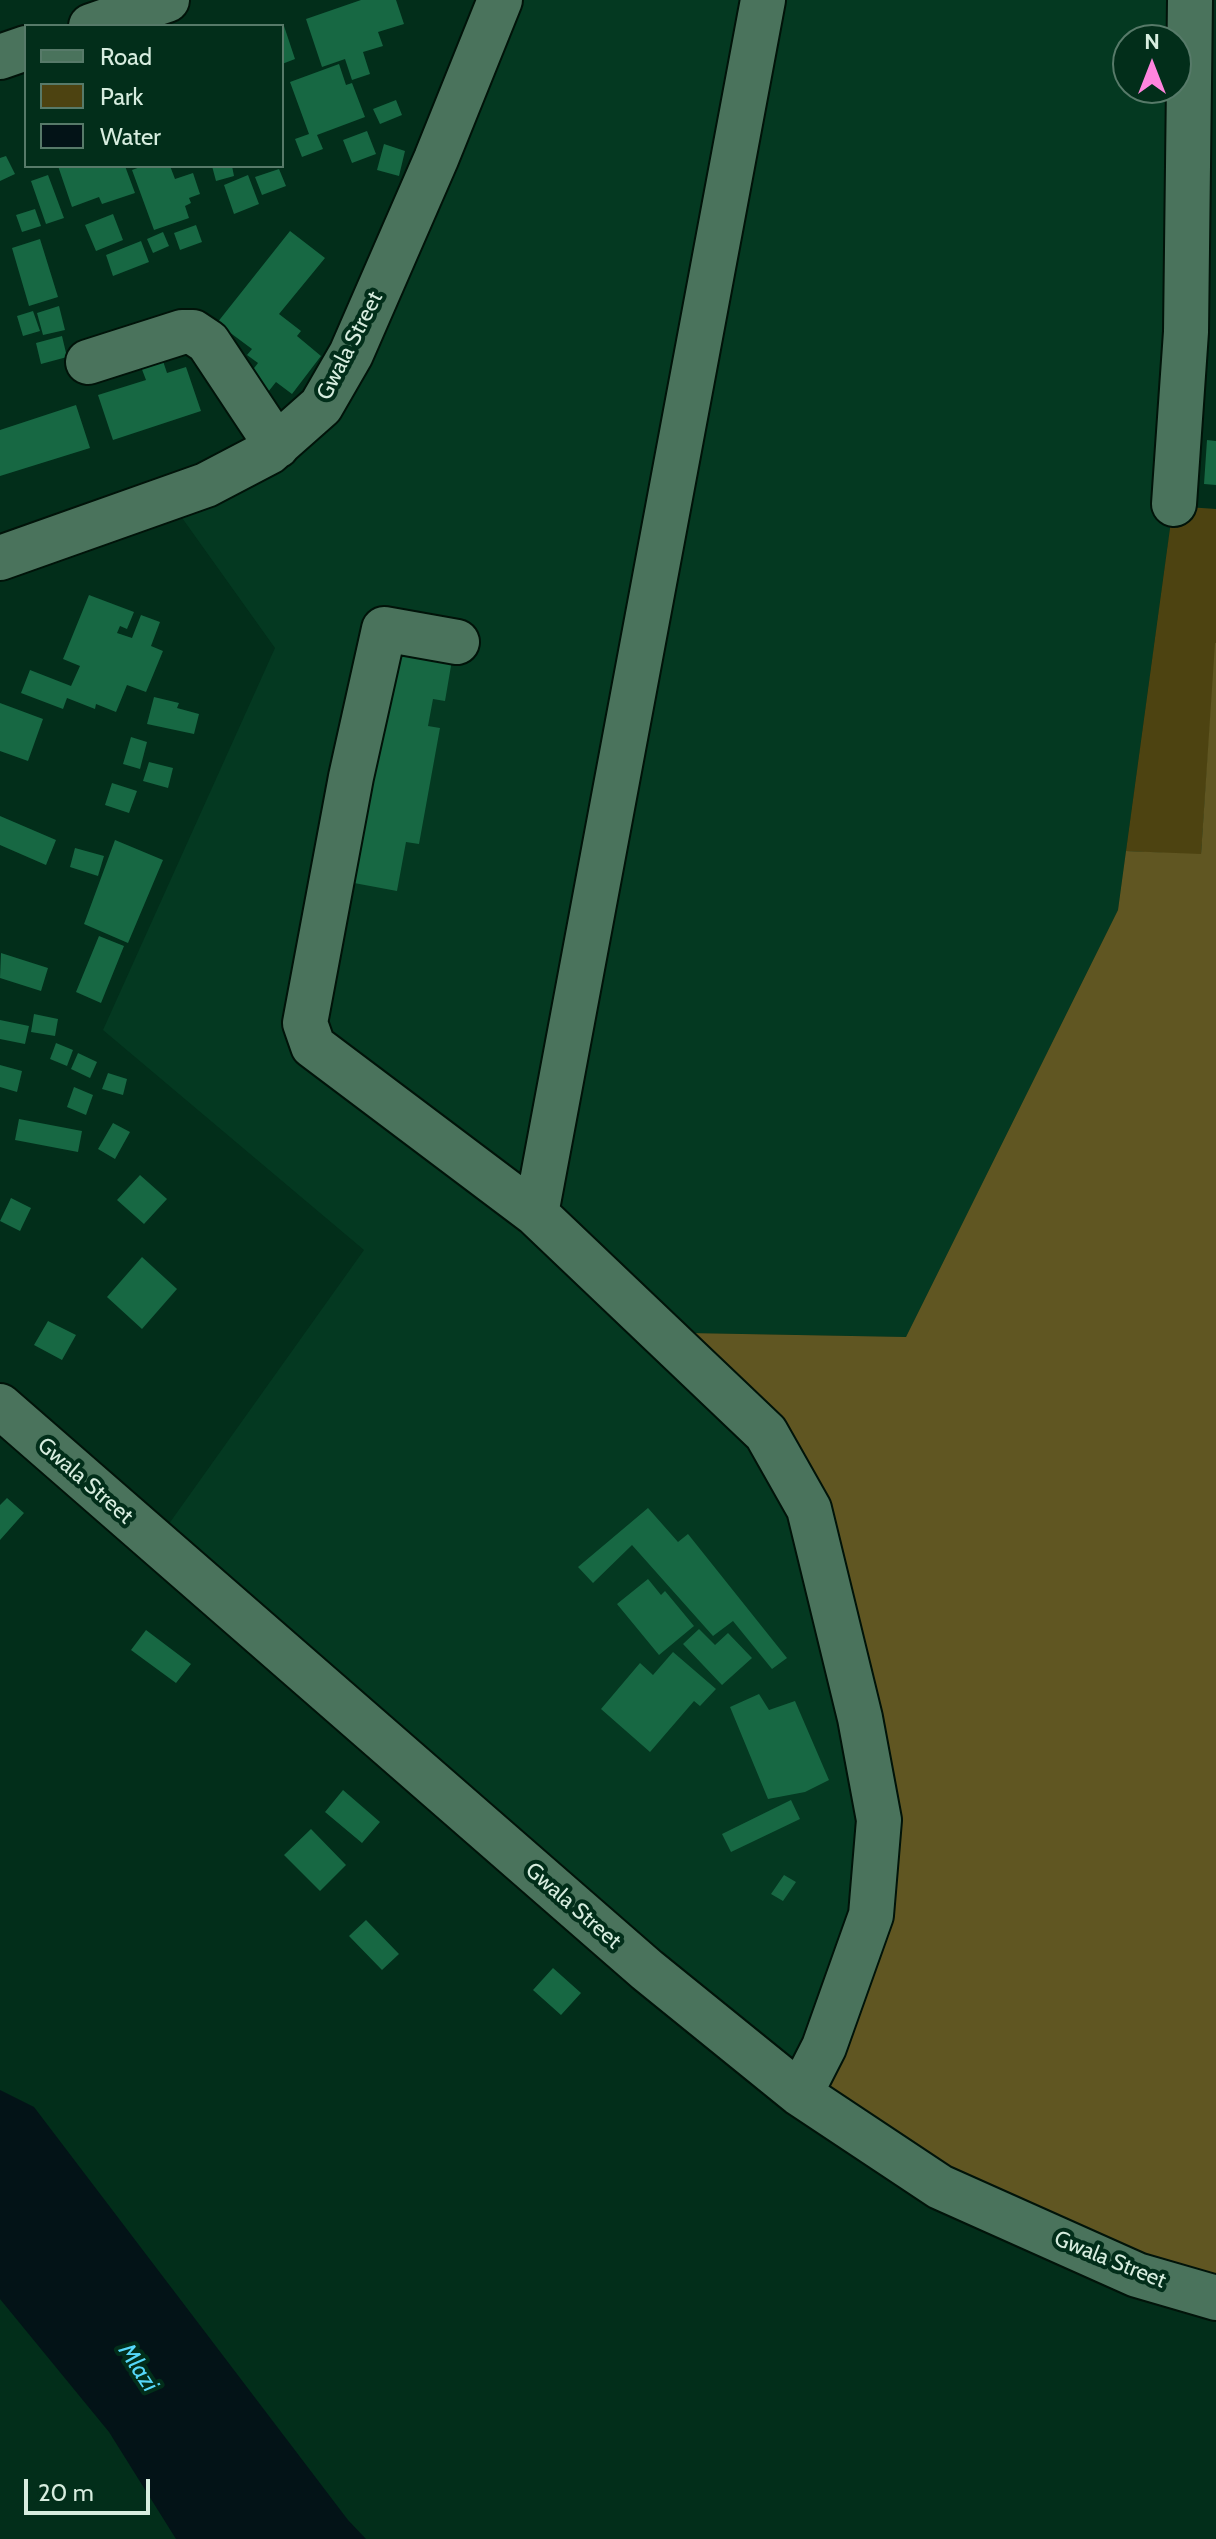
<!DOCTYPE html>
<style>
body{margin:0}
#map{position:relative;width:1216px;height:2539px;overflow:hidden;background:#022e1a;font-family:Cabin,sans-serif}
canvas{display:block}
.legend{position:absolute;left:24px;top:24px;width:260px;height:144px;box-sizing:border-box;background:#022e1a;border:2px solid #577a69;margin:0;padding:10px 14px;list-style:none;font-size:24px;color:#d7eddf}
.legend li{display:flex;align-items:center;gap:16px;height:40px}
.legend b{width:40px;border:2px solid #577a69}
.north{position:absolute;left:1112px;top:24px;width:80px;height:80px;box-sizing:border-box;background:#022e1a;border:2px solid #577a69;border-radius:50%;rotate:0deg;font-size:22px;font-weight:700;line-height:32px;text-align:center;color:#d7eddf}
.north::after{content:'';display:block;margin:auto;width:28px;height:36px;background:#ff85de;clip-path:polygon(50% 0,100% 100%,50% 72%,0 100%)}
.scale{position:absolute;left:24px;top:2479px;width:126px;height:36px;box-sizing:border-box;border:4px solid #d7eddf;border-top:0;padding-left:10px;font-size:24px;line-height:28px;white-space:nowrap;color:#d7eddf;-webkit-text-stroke:6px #022e1a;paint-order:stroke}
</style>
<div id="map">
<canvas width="1216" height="2539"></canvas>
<ul class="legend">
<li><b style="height:10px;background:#4a735c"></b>Road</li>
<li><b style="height:22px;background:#4d4311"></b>Park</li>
<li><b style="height:22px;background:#031317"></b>Water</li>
</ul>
<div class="north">N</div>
<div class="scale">20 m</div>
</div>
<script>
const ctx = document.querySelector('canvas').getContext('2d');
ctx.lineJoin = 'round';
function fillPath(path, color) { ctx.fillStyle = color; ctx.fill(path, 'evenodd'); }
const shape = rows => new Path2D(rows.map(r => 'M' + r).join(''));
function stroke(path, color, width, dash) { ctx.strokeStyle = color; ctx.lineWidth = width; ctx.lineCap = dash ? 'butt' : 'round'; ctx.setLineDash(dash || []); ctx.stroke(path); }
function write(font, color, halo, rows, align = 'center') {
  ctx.font = font + ' Cabin,sans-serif'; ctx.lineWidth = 8; ctx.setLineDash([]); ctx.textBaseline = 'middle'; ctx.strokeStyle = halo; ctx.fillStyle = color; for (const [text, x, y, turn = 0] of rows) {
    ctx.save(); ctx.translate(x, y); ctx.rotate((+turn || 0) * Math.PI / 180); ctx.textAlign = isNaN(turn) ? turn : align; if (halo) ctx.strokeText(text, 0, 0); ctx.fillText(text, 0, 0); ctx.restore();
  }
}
fillPath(shape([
 [501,0,1188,0,1173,506,1118,910,906,1337,689,1333,767,1430,881,1820,803,2093,156,1542,364,1250,103,1030,275,648,170,501,323,406],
 [1128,40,1176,40,1176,88,1128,88]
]), '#043921');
fillPath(shape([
 [1173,506,1216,509,1216,643,1201,855,1126,851]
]), '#4d4311');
fillPath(shape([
 [1215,643,1216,643,1216,2296,1138,2271,803,2093,873,1916,810,1509,688,1333,906,1337,1118,910,1126,851,1201,854]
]), '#605622');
fillPath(shape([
 [0,2090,34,2107,348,2520,366,2539,176,2539,109,2432,0,2299]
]), '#031317');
fillPath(shape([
 [361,0,396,0,404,24,378,32,383,46,363,52,370,74,352,80,345,59,322,67,306,19],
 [284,26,295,59,282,64,282,27],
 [339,64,346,85,352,83,365,117,317,135,323,149,302,157,295,139,309,134,290,82],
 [396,100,402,115,380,124,373,109],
 [367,131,376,154,352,163,343,140],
 [384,144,405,151,399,176,377,170],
 [6,156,15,174,0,181,0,158],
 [58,166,125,166,135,193,102,204,99,197,72,207],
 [143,166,170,166,175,179,193,173,200,194,189,198,191,203,185,206,189,218,154,230,132,170],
 [212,166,232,166,234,176,216,181],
 [279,169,286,186,262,195,255,177],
 [48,175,64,218,46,224,31,181],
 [248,175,259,204,234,214,224,185],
 [35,209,41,226,22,232,16,215],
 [113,214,123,240,96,251,85,225],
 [196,225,202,242,180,250,174,233],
 [290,231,325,258,279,314,301,331,297,336,321,356,292,394,276,382,264,397,244,381,258,363,247,355,252,349,217,323],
 [163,232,169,246,153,253,147,239],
 [40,239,58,297,29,306,12,248],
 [141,241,149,262,113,276,106,255],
 [59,306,65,330,43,335,37,313],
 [33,311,40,331,23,336,17,316],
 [62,336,67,357,41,364,36,343],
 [160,352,167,373,186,367,201,411,113,440,98,395,146,380,138,359],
 [76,405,90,448,0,476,0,430],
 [1207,440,1216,441,1216,485,1204,484],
 [89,595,134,612,127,629,120,626,117,633,132,638,141,615,160,622,151,646,163,651,146,692,127,685,116,712,96,704,95,709,67,698,63,709,21,693,30,670,71,686,80,666,63,659],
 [397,650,452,660,445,701,433,699,428,726,440,728,419,844,406,842,397,891,354,883],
 [154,697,179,703,177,708,199,714,194,734,147,724],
 [0,703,43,719,28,761,0,751],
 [131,737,147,742,140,769,123,764],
 [149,762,173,768,168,788,143,781],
 [112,783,137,791,129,813,105,805],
 [0,816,56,840,46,865,0,845],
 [115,840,163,860,128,943,84,924],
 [75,848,104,856,98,876,70,867],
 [99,936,124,946,101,1003,76,992],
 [1,953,48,968,41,991,0,978],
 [34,1014,58,1019,55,1036,31,1032],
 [0,1020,29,1026,25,1044,0,1039],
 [56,1043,73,1050,67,1066,50,1059],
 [78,1053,97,1062,90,1078,71,1069],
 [0,1065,22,1071,17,1092,0,1087],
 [108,1073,127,1079,123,1095,102,1089],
 [74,1087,93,1095,86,1115,67,1107],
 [19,1119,82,1131,78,1152,15,1140],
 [113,1123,130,1132,115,1159,98,1149],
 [140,1175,167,1199,144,1224,117,1200],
 [11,1198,31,1208,20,1231,0,1221],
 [142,1257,177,1289,142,1329,107,1297],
 [48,1321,76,1335,62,1360,34,1345],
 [7,1498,24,1513,0,1540,0,1505],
 [648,1508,678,1542,688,1534,787,1658,772,1669,733,1621,713,1636,632,1545,593,1583,578,1567],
 [648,1579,661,1595,665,1591,694,1626,659,1655,617,1604],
 [699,1629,715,1645,728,1633,752,1658,722,1685,683,1644],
 [146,1630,191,1664,176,1683,131,1650],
 [673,1652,716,1689,700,1706,694,1701,650,1752,601,1709,640,1663,653,1675],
 [759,1694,769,1710,795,1701,829,1780,805,1792,768,1799,730,1707],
 [343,1790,380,1822,362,1843,325,1812],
 [791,1800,800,1819,731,1852,722,1834],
 [311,1829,346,1865,320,1891,284,1855],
 [784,1875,796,1882,783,1901,771,1894],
 [366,1920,399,1954,382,1970,349,1936],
 [553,1968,581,1993,561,2015,533,1990]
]), '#176843');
const minor = shape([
 [91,26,167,0],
 [0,57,26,48],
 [88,362,182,332,193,332,208,342,277,446],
 [1174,504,1186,332,1190,0],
 [0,558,206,485,269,452,321,406,351,354,436,159,500,0],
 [457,642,384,629,351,777,305,1023,313,1046,536,1214,766,1433,809,1509,860,1718,879,1820,871,1915,824,2047,800,2094],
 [536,1214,763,0],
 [0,1406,647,1970,800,2094,940,2187,1137,2275,1216,2298]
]);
stroke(minor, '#011309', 48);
stroke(minor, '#4a735c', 44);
write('22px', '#d7eddf', '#022e1a', [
 ["Gwala Street",350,346,-63],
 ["Gwala Street",85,1481,41],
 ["Gwala Street",573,1906,41],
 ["Gwala Street",1110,2260,22]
]);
write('italic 24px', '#56d7f9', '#022e1a', [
 ["Mlazi",138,2368,57]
]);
</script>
